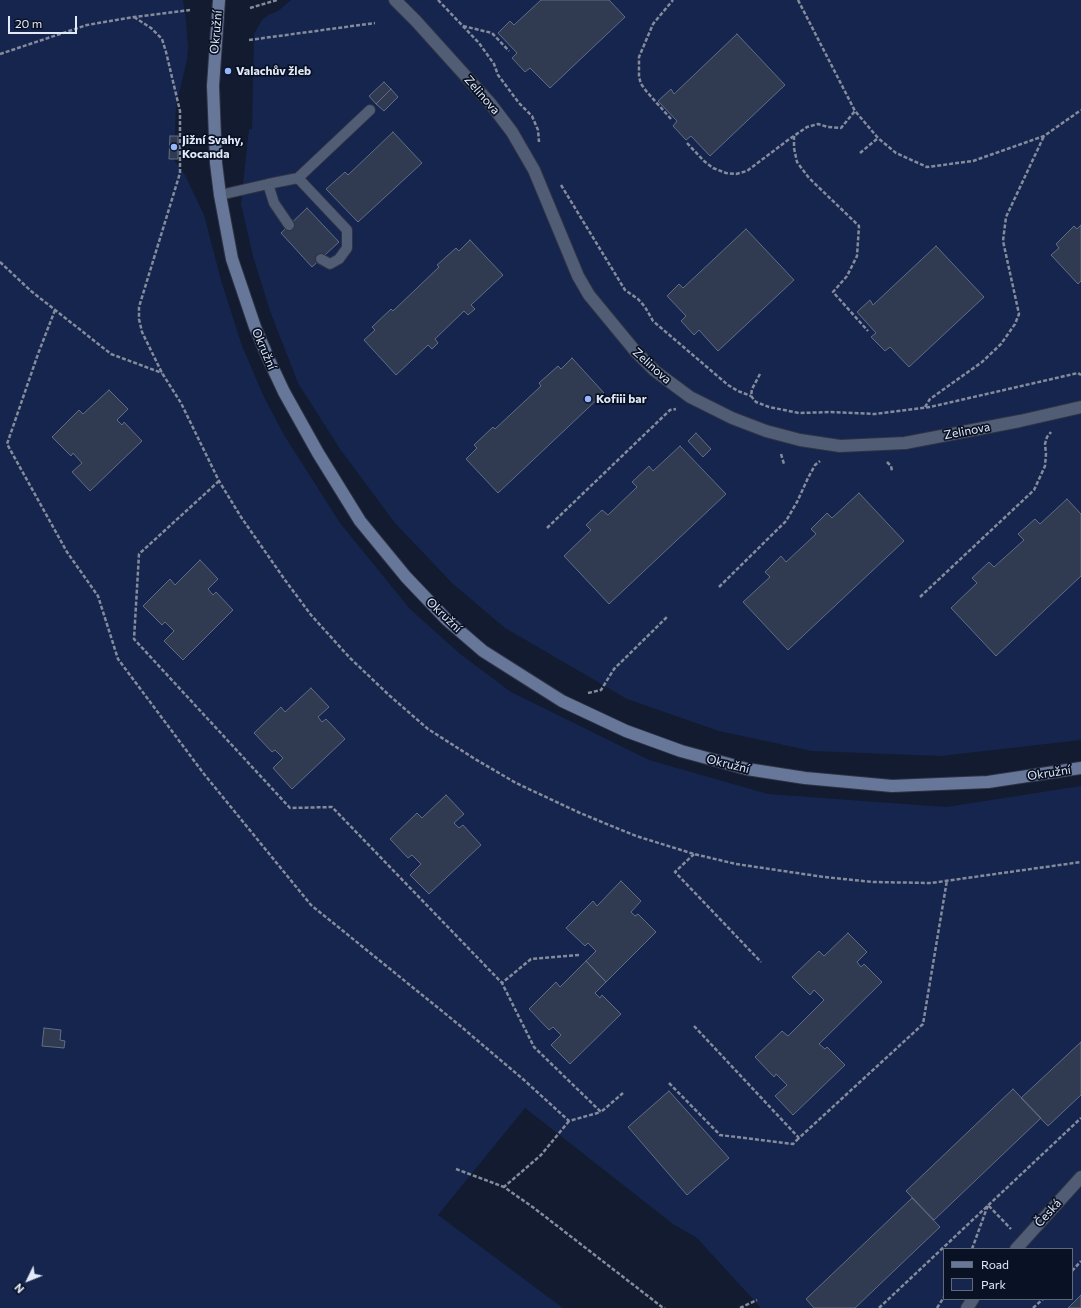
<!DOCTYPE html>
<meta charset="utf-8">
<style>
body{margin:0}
#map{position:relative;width:1081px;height:1308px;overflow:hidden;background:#121b2f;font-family:Commissioner,sans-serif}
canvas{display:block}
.legend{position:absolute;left:943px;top:1248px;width:130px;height:52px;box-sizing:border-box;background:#091225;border:1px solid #606879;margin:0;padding:5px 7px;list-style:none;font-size:12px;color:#e2e9f8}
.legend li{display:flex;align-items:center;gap:8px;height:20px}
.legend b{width:20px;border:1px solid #606879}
.north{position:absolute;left:8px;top:1260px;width:40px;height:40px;-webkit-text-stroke:3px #091225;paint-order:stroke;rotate:227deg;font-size:11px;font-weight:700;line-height:16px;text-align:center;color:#e2e9f8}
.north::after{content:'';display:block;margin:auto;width:14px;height:18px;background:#e2e9f8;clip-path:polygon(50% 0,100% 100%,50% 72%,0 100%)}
.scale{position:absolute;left:8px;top:16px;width:69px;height:18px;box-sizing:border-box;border:2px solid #e2e9f8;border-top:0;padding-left:5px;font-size:12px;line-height:14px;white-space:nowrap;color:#e2e9f8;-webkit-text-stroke:3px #091225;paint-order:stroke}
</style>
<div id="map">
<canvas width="1081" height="1308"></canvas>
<ul class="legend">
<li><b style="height:5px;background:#67779a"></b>Road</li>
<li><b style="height:11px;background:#16254d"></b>Park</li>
</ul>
<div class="north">N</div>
<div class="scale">20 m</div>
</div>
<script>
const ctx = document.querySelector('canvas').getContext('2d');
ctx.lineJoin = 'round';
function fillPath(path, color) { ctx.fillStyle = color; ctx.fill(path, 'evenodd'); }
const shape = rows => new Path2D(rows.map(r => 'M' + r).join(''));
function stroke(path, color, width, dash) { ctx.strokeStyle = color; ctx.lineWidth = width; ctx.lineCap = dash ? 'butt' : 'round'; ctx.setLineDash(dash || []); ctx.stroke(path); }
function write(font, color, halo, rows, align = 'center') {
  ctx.font = font + ' Commissioner,sans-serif'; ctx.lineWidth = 3.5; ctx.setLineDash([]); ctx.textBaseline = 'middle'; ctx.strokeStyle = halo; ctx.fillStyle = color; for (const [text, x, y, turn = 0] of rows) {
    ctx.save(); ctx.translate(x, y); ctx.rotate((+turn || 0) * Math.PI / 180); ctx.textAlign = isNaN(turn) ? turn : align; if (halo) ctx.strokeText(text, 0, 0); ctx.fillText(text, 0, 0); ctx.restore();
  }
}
fillPath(shape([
 [0,0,183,0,186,21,188,47,187,60,176,106,174,160,185,175,204,215,221,280,242,346,264,397,284,435,340,523,410,609,459,653,511,692,649,760,768,794,946,807,1081,786,1081,1308,761,1308,697,1238,673,1224,525,1108,438,1215,563,1308,0,1308],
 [944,1249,1072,1249,1072,1299,944,1299],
 [291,0,1081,0,1081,740,941,756,812,751,719,731,627,699,505,628,452,583,395,523,340,449,298,383,270,311,253,256,241,204,249,129,252,129,254,34,262,20,268,15,278,11]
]), '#16254d');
const building = shape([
 [541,0,609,0,625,17,550,88,530,68,525,72,512,58,517,53,498,33,510,21,514,25,541,0],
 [737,34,785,85,710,156,691,136,686,140,673,126,677,121,658,101,671,89,674,94,737,34],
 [384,82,391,89,376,104,369,96,384,82],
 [391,89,398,97,384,111,376,104,391,89],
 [393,132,422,163,358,222,326,189,345,172,348,175,393,132],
 [170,136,178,136,178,159,169,159,170,136],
 [307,208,339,242,312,267,281,233,307,208],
 [1081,225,1081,281,1078,284,1051,255,1059,248,1056,244,1074,226,1077,229,1081,225],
 [746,229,794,280,718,351,699,330,694,335,681,321,686,316,667,296,679,284,683,288,746,229],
 [470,240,503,275,471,305,475,309,468,315,464,311,435,339,438,343,432,349,428,345,396,375,364,340,375,330,372,327,391,309,393,311,439,267,437,265,456,248,459,251,470,240],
 [936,246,984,297,909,367,890,347,885,351,871,337,876,333,857,312,870,300,873,305,936,246],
 [572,358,604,393,498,493,466,459,477,448,474,445,493,427,495,429,541,386,539,383,558,366,561,369,572,358],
 [109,390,128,409,117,420,122,425,124,422,142,441,90,491,72,472,82,463,73,453,71,456,52,437,79,410,83,414,109,390],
 [696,433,711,449,703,457,688,441,696,433],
 [680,446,726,494,609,604,564,556,591,530,586,525,602,510,608,515,637,487,632,482,649,466,653,471,680,446],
 [859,493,904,541,788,650,743,602,770,577,765,572,781,556,786,562,816,534,811,529,827,513,832,518,859,493],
 [1067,499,1081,514,1081,576,996,656,951,608,977,583,972,578,989,562,994,567,1024,540,1018,534,1035,519,1040,524,1067,499],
 [200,560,218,579,208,589,213,595,216,592,233,610,183,660,164,641,174,631,165,622,162,625,143,606,170,579,175,585,200,560],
 [311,688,329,707,318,717,322,722,326,719,345,739,292,789,273,768,283,758,275,750,272,752,254,733,281,707,285,712,311,688],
 [446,795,464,814,454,823,459,828,463,825,481,845,429,894,410,875,421,864,412,855,408,858,390,839,417,813,422,818,446,795],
 [621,881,641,901,631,912,635,916,638,914,656,932,606,982,586,961,596,951,588,943,585,946,566,928,593,901,597,906,621,881],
 [848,933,867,952,857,962,861,967,864,964,882,982,819,1044,825,1049,827,1047,845,1065,793,1115,775,1096,787,1085,776,1074,774,1077,755,1057,782,1031,788,1036,824,1000,814,990,810,995,792,977,819,951,824,956,848,933],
 [586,961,606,982,595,993,600,998,602,995,621,1014,570,1064,551,1045,561,1035,553,1027,549,1030,529,1009,556,982,560,987,586,961],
 [44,1028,61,1030,60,1040,65,1041,64,1048,42,1046,44,1028],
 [1081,1042,1081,1095,1048,1126,1021,1098,1081,1042],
 [1013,1089,1041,1118,934,1220,906,1191,1013,1089],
 [669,1091,729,1158,687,1195,628,1127,669,1091],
 [912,1198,940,1227,855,1308,814,1308,806,1299,912,1198],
 [1081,1295,1081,1308,1068,1308,1081,1295]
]);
fillPath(building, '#303b51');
stroke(building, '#616d86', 1);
const lane = shape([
 [298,178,347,230,347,248,339,259,330,264,321,259],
 [268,184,274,203,289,225],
 [220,195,268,184,298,178,370,110]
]);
const street = shape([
 [395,0,416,21,490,103,512,132,534,170,578,276,589,295,636,352,655,371,690,397,732,418,766,431,800,440,840,446,905,443,1020,421,1081,407],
 [1016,1249,1081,1177],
 [967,1308,973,1299]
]);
const secondary = shape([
 [219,0,213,86,216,163,220,195,232,259,255,327,269,360,284,392,318,453,360,521,406,577,447,620,483,651,562,701,626,731,681,751,747,769,805,778,892,786,988,782,1081,768]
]);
stroke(lane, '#2f3344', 12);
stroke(street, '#2f3344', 14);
stroke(secondary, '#2f3344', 14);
stroke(shape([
 [438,0,479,43,494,64,498,75,519,103,532,116,538,130,539,142],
 [798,0,855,111,878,138,896,153,927,167,973,161,1044,136,1081,110],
 [250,8,277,0],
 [134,17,151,28,162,39,166,52,180,111,180,173,139,307,139,319,142,332,162,373,181,403,219,481,241,517,285,580,311,615,350,658,390,696,428,729,475,759,516,783,580,813,636,836,694,854,736,864,824,877,873,882,931,883,1081,862],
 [463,26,492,33,509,51],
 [249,40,375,23],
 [0,54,87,25,134,17,190,10],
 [671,119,647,92,641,84,639,77,639,57,653,24,673,0],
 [794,136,794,148,797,162,809,178,859,226,857,256,847,276,833,292,868,331],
 [687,143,704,161,713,168,726,173,736,174,747,171,788,140,807,127,818,124,828,127,841,128,855,111],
 [860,153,878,138],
 [561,185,625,290,638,299,645,307,653,321,728,385,738,391,751,396],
 [0,262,31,291,111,354,162,373],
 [55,310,38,354,7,444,67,552,98,596,118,659,204,774,311,905,458,1024,524,1080,569,1121,601,1112],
 [760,374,752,389,751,396,756,402,769,407,799,413,831,412,875,414,930,407,1078,373,1081,375],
 [925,407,930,399,982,362,1001,344,1015,324,1019,314,1003,241,1006,217,1044,136],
 [781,454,784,464],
 [887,462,891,466,892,471],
 [219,481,139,554,134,639,290,808,332,807,502,983],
 [547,528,670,410,676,409],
 [719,587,786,521,797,502,808,478,815,465,820,461],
 [920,597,1034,490,1045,466,1046,454,1045,444,1047,437,1051,432],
 [588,693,601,690,614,669,668,616],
 [694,854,675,872,761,962],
 [579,955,531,959,502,983,534,1047,601,1112,623,1093],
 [694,1026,799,1138,923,1024,947,880],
 [669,1083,720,1135,793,1144,799,1138],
 [569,1121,541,1155,504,1187,534,1208,662,1307,665,1308],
 [456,1169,504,1187],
 [972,1249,988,1205,1011,1229],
 [1072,1271,1081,1261],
 [740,1308,757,1300],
 [879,1308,1081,1118],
 [937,1308,944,1297],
 [1033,1308,1043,1299]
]), '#838b9c', 2.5, [4, 2]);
stroke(lane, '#515c75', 10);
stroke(street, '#515c75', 12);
stroke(secondary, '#67779a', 12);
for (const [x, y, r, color] of [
 [228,71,4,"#96b6fd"],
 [174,147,4,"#96b6fd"],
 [588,399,4,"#96b6fd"]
]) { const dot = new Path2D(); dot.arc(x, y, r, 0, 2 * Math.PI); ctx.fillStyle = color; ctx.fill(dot); stroke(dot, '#091225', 1.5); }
write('12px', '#e2e9f8', '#091225', [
 ["Okružní",216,32,-85],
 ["Zelinova",482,95,49],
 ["Okružní",264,349,67],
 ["Zelinova",652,366,42],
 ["Zelinova",967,431,-11],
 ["Okružní",444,615,44],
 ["Okružní",728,764,14],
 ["Okružní",1049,773,-9],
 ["Česká",1048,1213,-48]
]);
write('bold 12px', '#e2e9f8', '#091225', [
 ["Valachův žleb",236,71],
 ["Jižní Svahy,",182,140],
 ["Kocanda",182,154],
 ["Kofiii bar",596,399]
], 'left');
</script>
